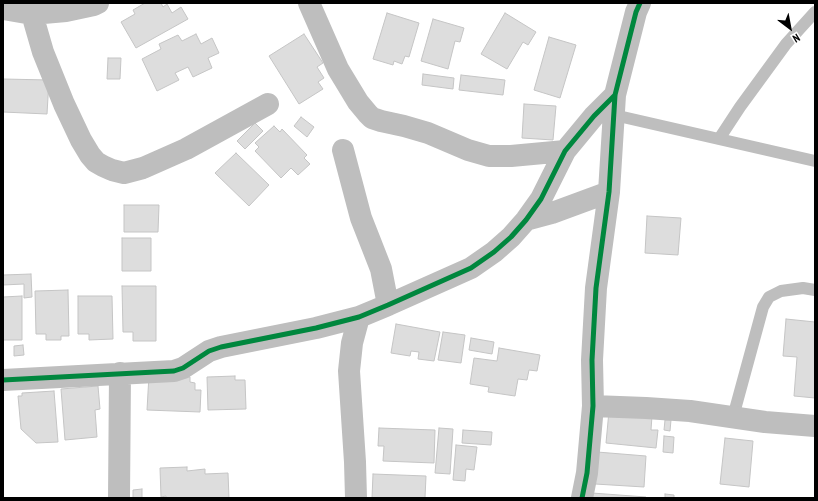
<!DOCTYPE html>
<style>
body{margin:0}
#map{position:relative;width:818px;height:501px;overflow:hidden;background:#fff;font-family:"PT Sans Narrow",sans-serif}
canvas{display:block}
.frame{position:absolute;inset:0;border:4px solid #000;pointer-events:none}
.north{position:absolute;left:770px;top:8px;width:40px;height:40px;-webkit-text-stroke:3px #fff;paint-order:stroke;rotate:148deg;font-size:11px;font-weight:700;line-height:16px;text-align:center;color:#000}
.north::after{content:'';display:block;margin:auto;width:14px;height:18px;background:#000;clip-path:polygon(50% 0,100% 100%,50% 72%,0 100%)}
</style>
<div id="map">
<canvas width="818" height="501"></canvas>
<div class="frame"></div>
<div class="north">N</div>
</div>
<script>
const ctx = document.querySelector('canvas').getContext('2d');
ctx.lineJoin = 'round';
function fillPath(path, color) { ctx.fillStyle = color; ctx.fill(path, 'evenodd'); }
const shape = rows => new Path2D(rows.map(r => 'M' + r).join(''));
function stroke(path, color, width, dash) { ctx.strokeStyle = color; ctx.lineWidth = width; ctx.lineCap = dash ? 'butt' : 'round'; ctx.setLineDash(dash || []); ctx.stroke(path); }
const building = shape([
 [145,3,161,3,163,7,167,4,172,13,181,7,188,19,136,48,121,22,135,14,133,10,145,3],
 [387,13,419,23,409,57,405,56,402,64,394,61,393,65,373,59,387,13],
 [505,13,536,32,528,45,523,42,507,69,481,54,505,13],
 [433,19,464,28,460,42,455,41,448,69,421,61,433,19],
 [196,34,201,44,212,38,219,53,208,58,212,68,193,77,188,67,175,73,179,80,157,91,142,59,161,49,159,44,178,35,182,41,196,34],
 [304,34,323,63,317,67,324,78,318,82,323,89,299,104,269,56,304,34],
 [549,37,576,45,560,98,534,90,549,37],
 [108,58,121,58,120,79,107,79,108,58],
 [423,74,454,78,453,89,422,85,423,74],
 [461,75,505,80,503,95,459,90,461,75],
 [3,79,49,80,47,114,3,112,3,79],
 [524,104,556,106,553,140,522,138,524,104],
 [301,117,314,127,307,137,294,126,301,117],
 [255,123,263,131,245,149,237,141,255,123],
 [274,126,280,132,282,129,307,155,304,158,310,164,298,175,291,168,281,178,255,151,259,147,255,143,274,126],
 [236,153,269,185,249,206,215,173,236,153],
 [124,205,159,205,158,232,124,232,124,205],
 [647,216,681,218,678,255,645,253,647,216],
 [122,238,151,238,151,271,122,271,122,238],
 [31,274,32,297,24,298,24,284,3,285,3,275,31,274],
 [122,286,156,286,156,341,133,341,133,332,123,332,122,286],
 [68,290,69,336,61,336,61,340,46,340,46,334,36,334,35,291,68,290],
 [22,296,22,340,3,340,3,297,22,296],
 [78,296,112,296,113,339,89,340,89,334,78,334,78,296],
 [786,319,815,322,815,398,794,396,797,357,783,356,786,319],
 [396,324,440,332,434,361,418,359,419,352,411,351,410,356,391,353,396,324],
 [443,332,465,335,461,363,438,360,443,332],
 [471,338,494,342,492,354,469,350,471,338],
 [23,345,24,355,14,356,14,346,23,345],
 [499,348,540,355,537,371,529,370,527,380,518,379,515,396,488,392,489,387,470,384,474,358,497,361,499,348],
 [149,375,190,377,190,382,195,383,195,390,201,390,200,412,147,410,149,375],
 [235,376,235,380,245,380,246,409,208,410,207,377,235,376],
 [98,386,100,409,95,410,97,437,65,440,61,389,98,386],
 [54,391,58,442,36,443,21,429,18,396,22,396,22,393,54,391],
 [609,411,652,416,651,430,658,430,656,448,606,443,609,411],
 [665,420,671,420,670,431,664,430,665,420],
 [379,428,435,430,434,463,383,461,384,446,378,446,379,428],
 [439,428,453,429,450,474,435,473,439,428],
 [463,430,492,432,491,445,462,443,463,430],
 [664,436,674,437,673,453,663,452,664,436],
 [725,438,753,441,749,487,720,484,725,438],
 [456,445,477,447,474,470,466,469,465,481,453,480,456,445],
 [597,452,646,456,644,487,595,484,597,452],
 [187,467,187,471,205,469,205,474,228,473,229,498,166,498,166,496,161,497,160,468,187,467],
 [373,474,426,476,425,498,372,498,373,474],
 [142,489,142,498,133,498,133,490,142,489],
 [592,493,646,497,646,498,592,498,592,493],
 [665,494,674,495,674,498,665,498,665,494]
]);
fillPath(building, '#ddd');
stroke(building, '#c5c5c5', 1);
stroke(shape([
 [614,115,815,161],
 [719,139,740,107,786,44,815,12],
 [733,417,763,307,769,297,781,291,803,288,815,290]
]), '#bebebe', 12);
stroke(shape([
 [309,3,338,69,358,102,368,114,372,118,381,121,404,126,428,133,468,150,489,156,511,156,565,151],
 [3,9,32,14,66,11,94,5,98,3],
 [32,14,43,52,64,104,81,140,90,155,96,162,103,166,112,170,124,173,143,168,186,149,268,104],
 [343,150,361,218,372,246,381,269,388,305],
 [526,220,552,213,609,192],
 [3,380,174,371,183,368,209,351,221,347,316,328,359,317,388,305,471,268,494,252,511,237,526,220,541,199,565,151,594,116,615,95],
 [593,406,646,408,690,411,765,422,815,426],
 [119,498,120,373],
 [356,498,355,462,349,371,352,343,359,317],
 [582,498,587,473,593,406,592,360,596,288,609,192,615,95,636,12,640,3]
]), '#bebebe', 22);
stroke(shape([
 [3,380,174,371,183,368,209,351,221,347,316,328,359,317,388,305,471,268,494,252,511,237,526,220,541,199,565,151,594,116,615,95],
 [582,498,587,473,593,406,592,360,596,288,609,192,615,95,636,12,640,3]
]), '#00873e', 5);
</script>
